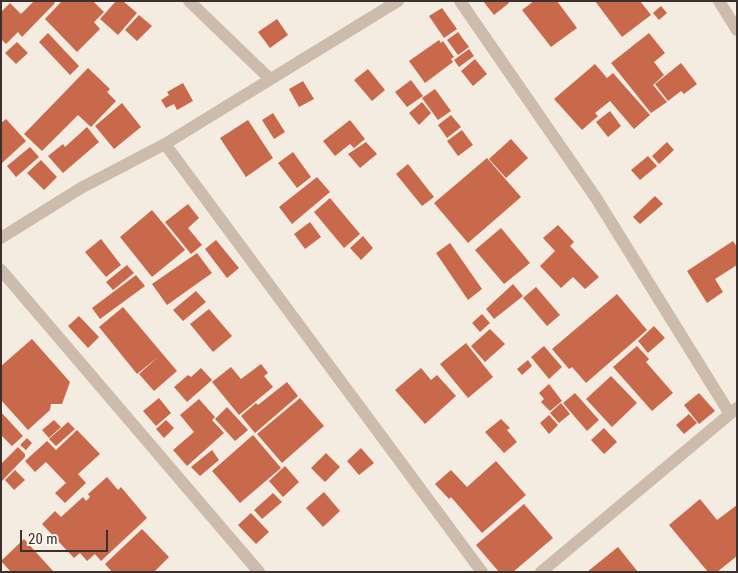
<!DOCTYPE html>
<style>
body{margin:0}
#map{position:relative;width:738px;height:573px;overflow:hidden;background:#f4ebe1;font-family:"Roboto Condensed",sans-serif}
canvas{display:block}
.frame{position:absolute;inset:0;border:2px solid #3b302b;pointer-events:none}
.scale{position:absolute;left:20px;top:530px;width:88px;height:22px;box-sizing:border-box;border:2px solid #3b302b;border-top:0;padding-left:6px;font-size:15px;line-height:18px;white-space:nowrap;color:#3b302b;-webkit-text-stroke:4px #fbf5ee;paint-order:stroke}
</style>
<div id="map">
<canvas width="738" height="573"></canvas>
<div class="frame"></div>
<div class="scale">20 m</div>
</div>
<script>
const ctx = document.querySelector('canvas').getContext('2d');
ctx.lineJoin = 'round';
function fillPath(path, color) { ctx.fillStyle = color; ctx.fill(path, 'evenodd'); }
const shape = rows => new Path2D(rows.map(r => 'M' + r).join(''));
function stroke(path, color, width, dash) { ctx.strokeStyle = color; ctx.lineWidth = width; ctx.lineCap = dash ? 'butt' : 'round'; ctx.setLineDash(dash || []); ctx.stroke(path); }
fillPath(shape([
 [34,1,53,1,55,3,22,37,18,32,6,44,1,39,1,12,10,3,21,14],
 [62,1,93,1,104,12,94,22,100,29,77,52,45,19],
 [116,1,123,1,137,13,118,35,100,19],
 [483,1,508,1,509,3,494,15],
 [534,1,557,1,577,28,551,47,522,10],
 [595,1,640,1,651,15,622,37],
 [661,6,667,13,659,20,653,13],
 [442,8,457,29,444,38,429,16],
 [139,15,152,26,137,41,125,30],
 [277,19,288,35,270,48,258,32],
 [458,32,469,47,458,55,447,40],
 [48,33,79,66,70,75,39,42],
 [649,33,665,53,654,62,664,75,653,85,667,102,651,113,611,63],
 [439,40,441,43,443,41,454,57,451,59,453,62,425,83,409,61],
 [17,42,28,53,16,64,5,53],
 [469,49,474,56,459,67,454,60],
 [475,59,487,74,473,86,461,71],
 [681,63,697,84,684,94,681,91,668,101,655,84],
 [595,64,607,78,613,73,650,115,634,129,610,101,595,113,598,116,582,130,554,99],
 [88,68,110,89,107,92,116,101,91,127,78,115,42,151,24,134],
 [368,69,385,90,372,101,354,80],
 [411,80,423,96,407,107,395,92],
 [303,81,314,99,299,107,289,89],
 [183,83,193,101,177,110,174,104,166,108,161,100,169,95,167,92],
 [435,89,451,111,438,120,422,98],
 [422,102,431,113,419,125,409,113],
 [122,103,141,127,114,149,95,126],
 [610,111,621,126,608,137,596,122],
 [273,113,285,132,274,139,262,120],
 [451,115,461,127,447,138,438,125],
 [6,119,26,141,2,163,1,123],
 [248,120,273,158,246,177,220,138],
 [350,120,365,139,354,148,350,144,335,156,323,141],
 [87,127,99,142,63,173,48,156,63,144,65,147],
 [462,130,473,145,458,156,447,141],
 [511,139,528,158,506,178,489,159],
 [366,142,377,154,360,168,348,154],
 [667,142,674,150,659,164,652,156],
 [30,147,39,157,16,177,7,166],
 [293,152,311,177,297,188,278,163],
 [648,156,657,166,640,180,631,170],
 [487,158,521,197,468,243,434,203],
 [41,160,57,177,44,190,27,173],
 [408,164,434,197,422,206,396,174],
 [317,177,330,192,292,224,279,207],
 [655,196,663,204,640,224,633,217],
 [330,198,360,234,344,248,314,212],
 [188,204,199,218,188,228,202,245,191,254,165,222],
 [152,210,185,250,152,277,120,237],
 [310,222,321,237,305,249,294,234],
 [558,225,574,242,570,246,599,277,585,289,573,277,561,288,540,266,555,251,543,238],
 [501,228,530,263,504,284,475,250],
 [363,236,373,248,361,260,350,248],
 [101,239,121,265,106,277,85,252],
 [216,240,239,268,227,278,205,249],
 [733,241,737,247,737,265,715,279,723,292,707,303,687,271],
 [450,243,482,289,468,300,436,253],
 [197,253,212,273,167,305,152,284],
 [127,265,134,273,113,290,106,282],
 [136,275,145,286,100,319,92,308],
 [513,284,523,296,494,319,486,309],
 [536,287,560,315,547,326,523,298],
 [196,291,206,302,183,321,173,310],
 [617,294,647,330,586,383,572,367,569,369,552,349],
 [123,307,177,371,154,391,139,374,159,356,137,374,99,327],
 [209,309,232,336,213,352,190,324],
 [482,314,490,323,480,332,472,323],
 [79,316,99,337,88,348,68,326],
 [654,326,665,338,648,353,638,341],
 [490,329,505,344,485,362,471,346],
 [32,339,70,382,62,404,51,404,50,410,28,430,1,400,1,366],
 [466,343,493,377,468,398,440,364],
 [544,346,562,367,549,379,531,357],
 [637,346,649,359,646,362,673,393,652,411,613,367],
 [528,360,532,366,522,375,517,369],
 [261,364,268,373,264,376,273,387,239,415,212,382,231,367,241,379],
 [201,368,212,380,187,402,174,387,188,375,191,377],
 [421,368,431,380,437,375,456,396,425,424,395,390],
 [611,376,637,403,612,427,586,399],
 [287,382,298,396,255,433,241,416,256,403,258,405],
 [549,384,562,401,550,411,541,402,544,399,539,393],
 [575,393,599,420,587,431,563,403],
 [699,393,715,411,699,424,684,405],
 [159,398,171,413,156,426,143,411],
 [300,398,324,426,282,463,257,434],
 [199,399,215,417,212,420,224,433,187,466,173,450,194,432,180,415],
 [561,403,570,414,559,423,550,413],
 [227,407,248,430,235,441,215,419],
 [1,412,23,436,12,446,1,435],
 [689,414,697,423,684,434,676,425],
 [549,415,558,425,549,434,540,423],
 [501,419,510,428,507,430,517,442,504,453,485,432],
 [54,420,61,427,49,438,42,430],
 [166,420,174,428,164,438,156,429],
 [68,422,75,429,56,446,49,439],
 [604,428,617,442,604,454,591,440],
 [77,430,100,454,78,474,86,483,65,503,55,493,66,483,46,462,35,472,25,461,47,441,56,450],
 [253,435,281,468,240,503,212,471],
 [27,438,32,443,26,450,20,445],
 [18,447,25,454,25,457,1,482,1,464],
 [361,448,374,463,359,475,347,461],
 [212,450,219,460,200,476,191,467],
 [326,453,340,467,325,482,311,468],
 [496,461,526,495,482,533,451,497,449,499,435,484,451,470,467,487],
 [285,466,299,482,283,497,269,481],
 [15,470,25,480,14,490,5,480],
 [107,477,118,490,121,487,147,518,101,561,95,554,87,561,80,553,74,558,42,524,55,511,61,517,83,497,86,501,90,497,88,494],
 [324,492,340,511,323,527,306,508],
 [273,493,282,502,262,519,254,510],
 [700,499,717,520,737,505,737,556,717,572,708,572,669,525],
 [524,504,553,538,513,572,499,572,476,545],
 [251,513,269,532,256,544,238,525],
 [142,529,169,557,154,572,112,572,105,564],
 [24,539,53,571,52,572,11,572,1,561],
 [618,547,638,572,587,572]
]), '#c8694b');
stroke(shape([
 [189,1,270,79],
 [460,1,596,198,730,414],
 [719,1,737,30],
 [165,144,482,572],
 [1,238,81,188,165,144,398,1],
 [1,270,259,572],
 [541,572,737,408]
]), '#cdbbac', 12);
</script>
